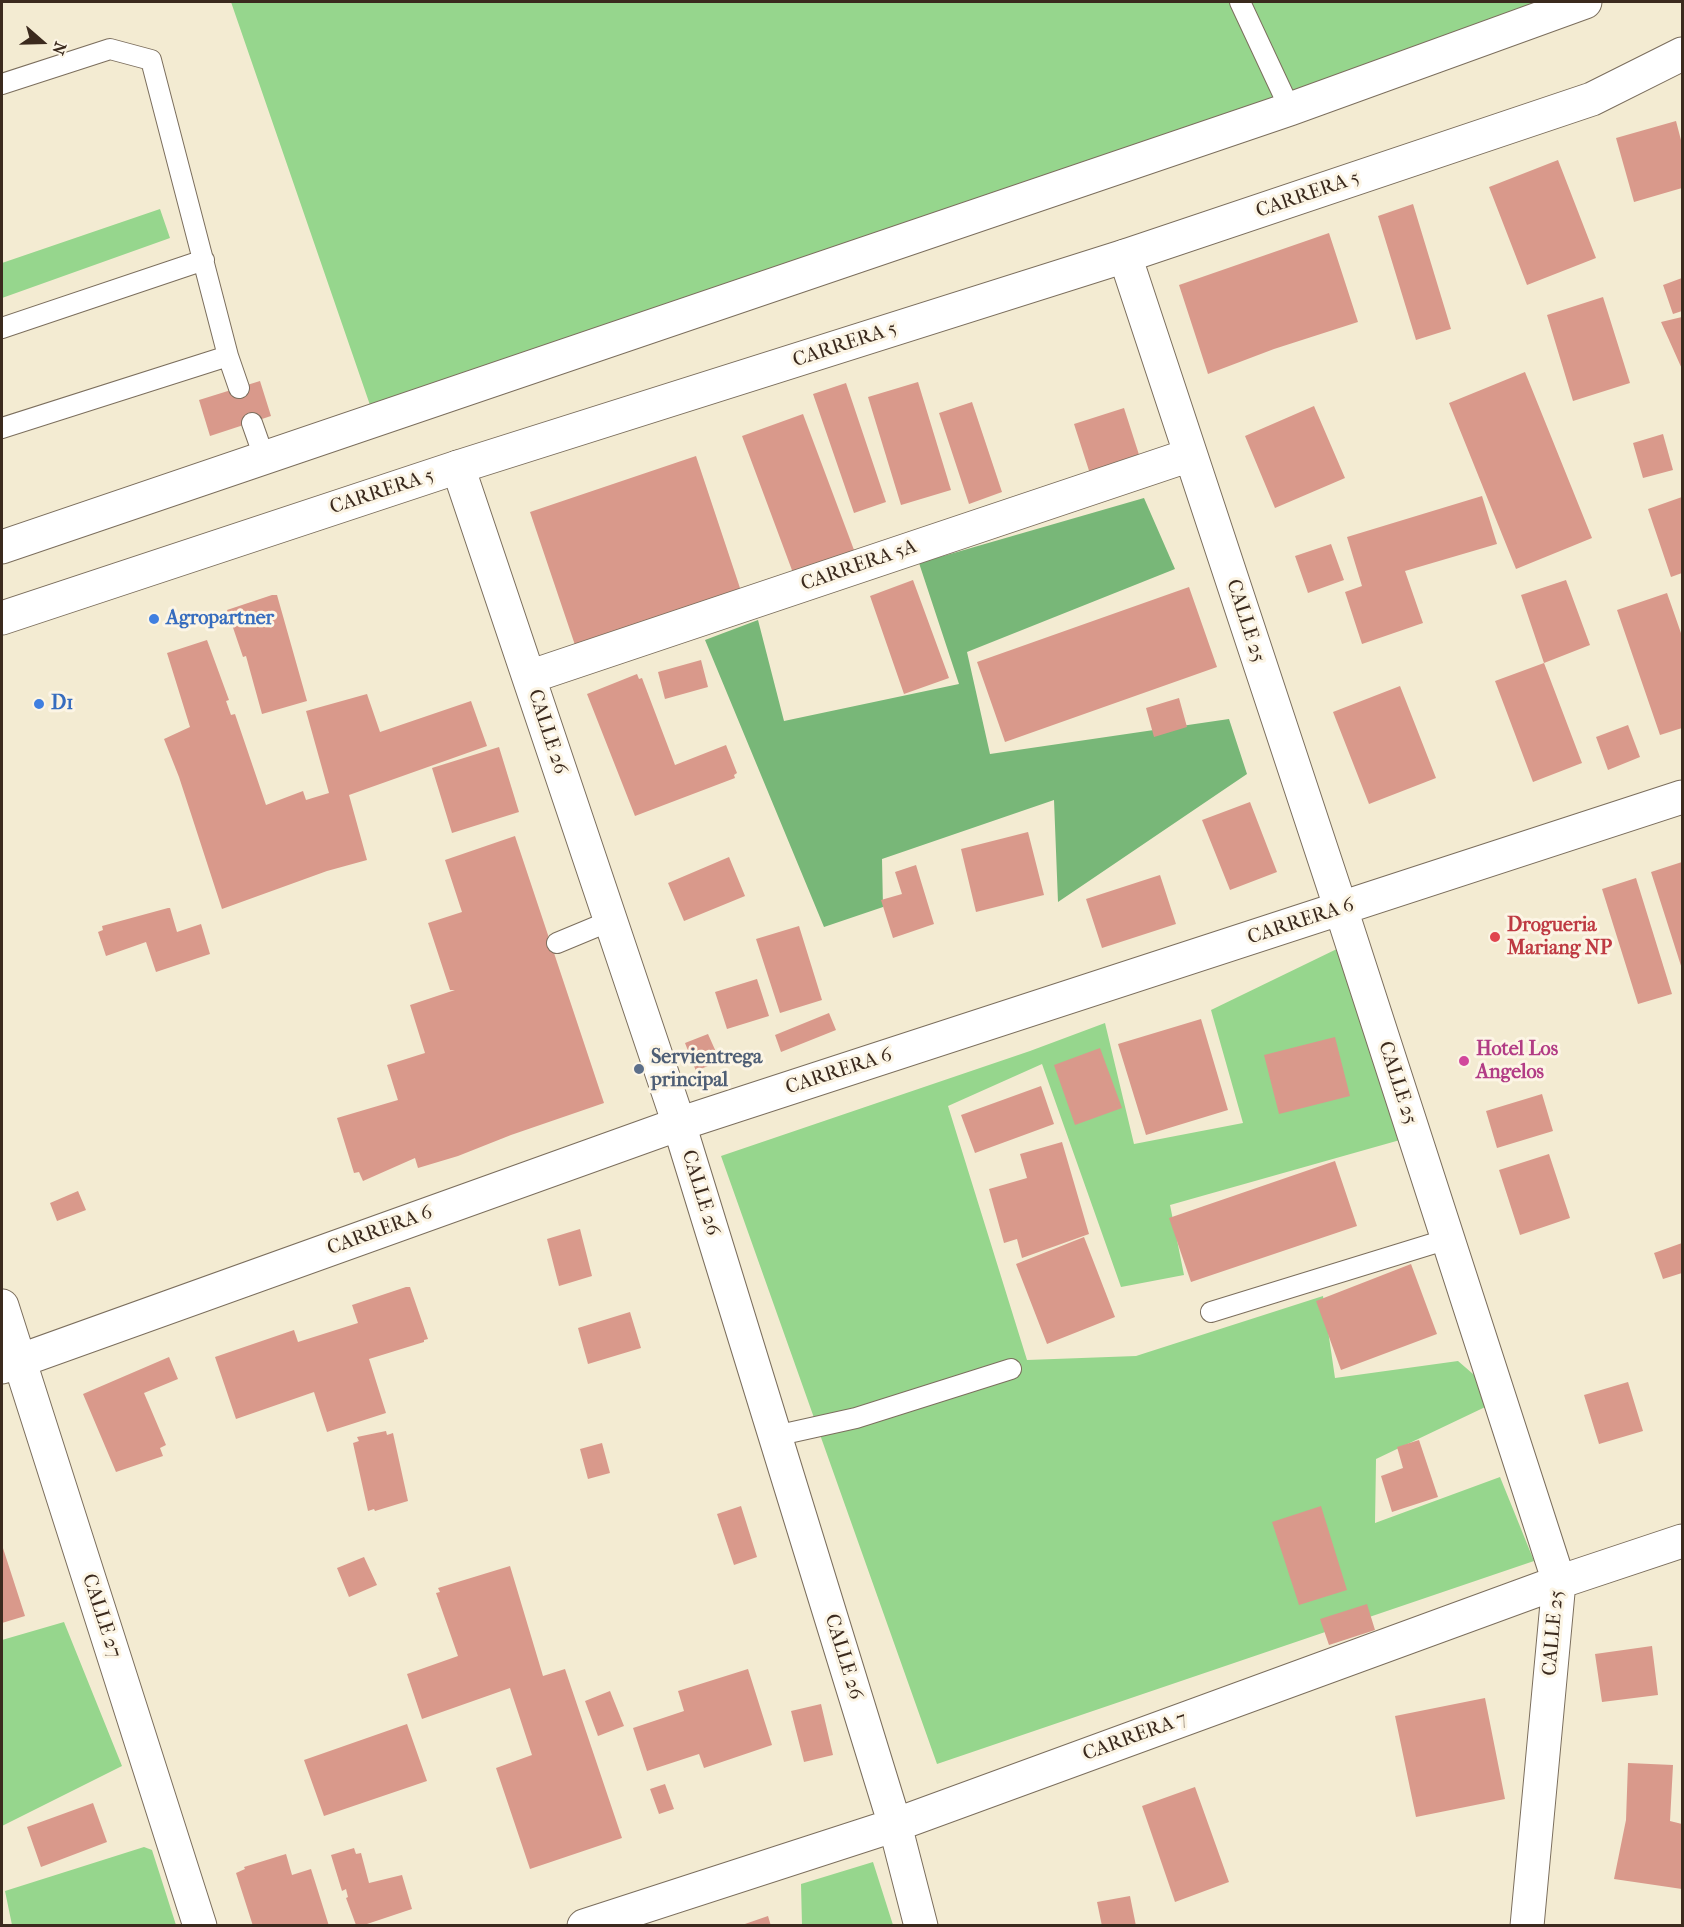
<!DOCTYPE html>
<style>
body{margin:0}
#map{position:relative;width:1684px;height:1927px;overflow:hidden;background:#f3ebd2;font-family:"IM FELL French Canon",serif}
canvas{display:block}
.frame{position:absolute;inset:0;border:3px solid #3b2a1e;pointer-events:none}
.north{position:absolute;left:12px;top:12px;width:60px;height:60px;-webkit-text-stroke:4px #fcf5e5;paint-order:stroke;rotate:110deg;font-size:16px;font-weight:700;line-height:24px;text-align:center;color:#3b2a1e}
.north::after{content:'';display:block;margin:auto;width:21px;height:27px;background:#3b2a1e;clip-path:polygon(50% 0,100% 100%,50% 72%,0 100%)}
</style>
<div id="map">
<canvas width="1684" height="1927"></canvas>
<div class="frame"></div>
<div class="north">N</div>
</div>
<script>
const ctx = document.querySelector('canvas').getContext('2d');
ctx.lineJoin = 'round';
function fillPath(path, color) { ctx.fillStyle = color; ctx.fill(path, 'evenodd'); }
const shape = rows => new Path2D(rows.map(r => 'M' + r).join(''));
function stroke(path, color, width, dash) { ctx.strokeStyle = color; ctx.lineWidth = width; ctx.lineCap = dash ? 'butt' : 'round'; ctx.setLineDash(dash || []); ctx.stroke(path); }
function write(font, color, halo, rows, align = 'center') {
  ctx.font = font + ' "IM FELL French Canon",serif'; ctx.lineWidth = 6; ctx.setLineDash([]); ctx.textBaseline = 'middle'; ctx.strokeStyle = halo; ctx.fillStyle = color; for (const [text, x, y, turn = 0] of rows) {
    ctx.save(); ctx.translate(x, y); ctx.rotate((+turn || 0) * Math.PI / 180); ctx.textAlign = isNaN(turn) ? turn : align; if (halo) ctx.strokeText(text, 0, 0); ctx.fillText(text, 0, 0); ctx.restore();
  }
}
fillPath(shape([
 [231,2,1542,2,1178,132,370,405],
 [160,209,170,238,2,298,2,263],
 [1343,946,1400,1140,1170,1205,1184,1275,1121,1287,1042,1064,948,1106,1027,1360,1136,1356,1323,1296,1335,1378,1458,1361,1502,1399,1376,1459,1375,1523,1500,1477,1534,1561,937,1764,721,1156,1030,1051,1105,1023,1134,1144,1243,1123,1211,1010],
 [64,1622,122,1766,2,1826,2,1640],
 [144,1847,152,1850,176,1925,12,1925,5,1891],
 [873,1862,893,1925,802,1925,801,1884]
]), '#96d68d');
fillPath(shape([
 [1144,498,1175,569,967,652,990,754,1229,719,1247,774,1058,902,1054,800,882,859,883,907,824,927,705,640,758,620,784,721,959,684,919,563]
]), '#78b778');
fillPath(shape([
 [1676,121,1682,144,1682,188,1634,202,1616,138],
 [1558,160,1596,258,1527,285,1489,187],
 [1413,204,1451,329,1416,340,1378,216],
 [1329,233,1358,322,1274,349,1208,374,1179,285],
 [1682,278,1682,311,1673,314,1663,285],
 [1603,297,1630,383,1573,401,1547,315],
 [1682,317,1682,369,1661,322],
 [1525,372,1592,538,1516,569,1449,403],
 [260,381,271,416,210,436,199,400],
 [918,382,951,490,901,505,868,397],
 [846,383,886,502,854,513,813,394],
 [972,402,1002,492,969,504,939,413],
 [1314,406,1345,478,1275,508,1245,436],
 [1124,408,1142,464,1092,480,1074,424],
 [803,414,857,558,796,581,742,436],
 [1663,434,1673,470,1643,478,1633,443],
 [696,456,741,591,576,648,530,512],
 [1482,496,1497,544,1405,571,1423,623,1362,644,1345,592,1362,586,1347,537],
 [1682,497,1682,573,1671,577,1648,509],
 [1331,544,1344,580,1308,593,1295,556],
 [913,580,949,678,904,694,870,596],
 [1566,580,1590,645,1544,663,1521,595],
 [1189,587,1217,667,1005,742,977,662],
 [1667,593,1682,636,1682,728,1660,735,1617,610],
 [272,595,277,595,307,701,262,714,246,656,243,657,227,610],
 [207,640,229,700,226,701,231,715,235,714,266,805,303,791,306,800,329,793,306,711,367,694,380,732,471,701,487,746,349,795,367,860,327,871,222,909,179,777,164,739,190,727,167,653],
 [701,660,708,687,665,699,658,672],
 [1544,663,1582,763,1533,782,1495,681],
 [637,674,639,679,642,678,675,765,726,745,737,773,734,775,735,778,635,816,587,694],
 [1400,686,1436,778,1369,804,1333,712],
 [1179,698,1187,727,1154,737,1146,708],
 [1628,725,1640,757,1608,770,1596,737],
 [499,747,519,812,452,833,432,768],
 [1250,802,1277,872,1230,890,1202,820],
 [1028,832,1044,895,976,912,961,849],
 [515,836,604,1103,511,1135,458,1156,418,1168,415,1158,363,1181,359,1172,354,1173,337,1118,398,1100,387,1065,425,1053,410,1005,455,990,450,990,428,923,462,912,445,860],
 [729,857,745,896,684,921,668,883],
 [1682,862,1682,969,1651,872],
 [916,865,934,924,893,938,881,900,902,894,895,872],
 [1160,875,1176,924,1102,948,1086,899],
 [1636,878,1672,994,1638,1004,1602,889],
 [168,908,170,908,177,932,201,924,210,954,156,972,146,942,106,956,98,932,103,930,102,926],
 [799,926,822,1000,780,1013,756,939],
 [757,979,769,1016,727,1029,715,992],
 [829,1013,836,1030,781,1052,775,1035],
 [1201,1019,1228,1110,1146,1135,1118,1044],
 [708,1034,720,1061,696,1071,685,1043],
 [1335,1037,1350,1096,1279,1114,1264,1055],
 [1100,1048,1122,1108,1075,1125,1054,1065],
 [1041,1086,1054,1124,975,1153,961,1115],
 [1542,1094,1553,1131,1497,1148,1486,1111],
 [1062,1142,1089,1234,1022,1258,1017,1239,1004,1243,989,1189,1027,1178,1020,1154],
 [1549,1154,1570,1218,1520,1235,1499,1170],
 [1335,1161,1357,1226,1191,1282,1169,1218],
 [78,1191,86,1210,57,1221,50,1203],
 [580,1229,592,1276,559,1286,547,1239],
 [1084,1237,1115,1317,1047,1344,1016,1264],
 [1682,1243,1682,1273,1663,1279,1654,1253],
 [1411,1264,1437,1334,1341,1370,1316,1301],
 [406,1287,410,1287,428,1339,424,1340,424,1342,369,1359,386,1413,327,1432,314,1392,236,1419,215,1357,294,1330,298,1342,358,1323,352,1305],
 [630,1312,641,1348,588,1364,578,1328],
 [169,1357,178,1379,144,1393,166,1445,160,1448,163,1456,116,1472,83,1394],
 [1628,1382,1643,1431,1599,1444,1584,1395],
 [386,1431,387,1435,393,1433,408,1501,375,1511,374,1509,368,1511,353,1443,359,1441,357,1437],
 [1419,1440,1438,1497,1392,1512,1381,1476,1403,1468,1397,1447],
 [602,1443,610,1473,588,1479,580,1449],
 [741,1506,757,1557,734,1565,717,1514],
 [1321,1506,1347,1590,1299,1605,1272,1522],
 [2,1545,25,1616,2,1623],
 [364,1557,377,1585,349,1597,337,1568],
 [510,1566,543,1676,565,1669,622,1838,530,1869,496,1768,532,1755,510,1688,422,1719,407,1674,458,1656,436,1593,440,1592,438,1588],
 [1367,1604,1375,1630,1329,1645,1320,1619],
 [1652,1646,1658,1695,1602,1702,1595,1654],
 [748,1669,772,1745,704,1768,699,1754,647,1771,633,1728,684,1711,678,1691],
 [610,1691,624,1726,598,1736,585,1701],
 [1485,1698,1505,1799,1416,1817,1395,1716],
 [821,1704,833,1755,804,1762,791,1711],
 [407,1724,427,1781,324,1816,304,1760],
 [1628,1763,1673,1765,1670,1821,1682,1824,1682,1889,1614,1879,1626,1820],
 [665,1784,674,1809,659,1814,650,1789],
 [1195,1787,1229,1882,1175,1902,1142,1806],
 [93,1803,107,1842,41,1867,27,1827],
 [354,1848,356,1854,361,1853,369,1883,402,1875,412,1909,361,1926,356,1925,346,1898,348,1897,346,1889,342,1891,331,1855],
 [286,1854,292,1875,311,1869,329,1926,253,1926,236,1873,245,1869,244,1867],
 [1130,1896,1136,1926,1102,1926,1097,1902],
 [768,1916,771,1926,742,1926,742,1925]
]), '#d9998b');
const service = shape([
 [1240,2,1290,109],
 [2,84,110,49,151,60,228,356],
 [2,328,204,260],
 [252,423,264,457],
 [2,428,228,356,239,388],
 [557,943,610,921],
 [1211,1312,1448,1239],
 [775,1436,856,1418,1011,1369]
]);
const minor = shape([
 [1125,256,1341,909,1559,1582,1527,1926],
 [458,467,679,1124,895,1825,921,1926],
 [529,677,1190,455],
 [2,1306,200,1926],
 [2,1367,679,1124,1682,797],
 [584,1926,895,1825,1559,1582,1682,1541]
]);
const secondary = shape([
 [2,547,1290,109,1585,2],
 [2,618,458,467,1125,256,1592,99,1682,54]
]);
stroke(service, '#7b6e5d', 22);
stroke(minor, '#7b6e5d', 35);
stroke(secondary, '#7b6e5d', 35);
stroke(service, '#fff', 20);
stroke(minor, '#fff', 33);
stroke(secondary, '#fff', 33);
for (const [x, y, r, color] of [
 [154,619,6,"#3f7fe0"],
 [39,704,6,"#3f7fe0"],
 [1495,937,6,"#e0444e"],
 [1464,1061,6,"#d1479c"],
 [639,1069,6,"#5c6f8a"]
]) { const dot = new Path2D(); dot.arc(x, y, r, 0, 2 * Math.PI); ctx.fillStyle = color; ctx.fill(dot); stroke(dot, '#fcf5e5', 2); }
write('20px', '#3b2a1e', '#fcf5e5', [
 ["CARRERA 5",1308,195,-19],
 ["CARRERA 5",845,345,-18],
 ["CARRERA 5",382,492,-18],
 ["CARRERA 5A",859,566,-19],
 ["CALLE 25",1245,621,72],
 ["CALLE 26",547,732,72],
 ["CARRERA 6",1301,922,-18],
 ["CARRERA 6",839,1072,-18],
 ["CALLE 25",1397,1083,72],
 ["CALLE 26",700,1193,73],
 ["CARRERA 6",380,1231,-20],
 ["CALLE 27",101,1616,72],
 ["CALLE 25",1554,1633,-85],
 ["CALLE 26",843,1657,73],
 ["CARRERA 7",1135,1737,-20]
]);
write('bold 20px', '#366cbe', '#fcf5e5', [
 ["Agropartner",166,619],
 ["D1",51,704]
], 'left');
write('bold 20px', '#be3a42', '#fcf5e5', [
 ["Drogueria",1507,926],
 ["Mariang NP",1507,949]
], 'left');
write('bold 20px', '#b23c85', '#fcf5e5', [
 ["Hotel Los",1476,1050],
 ["Angelos",1476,1073]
], 'left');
write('bold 20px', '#4e5e75', '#fcf5e5', [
 ["Servientrega",651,1058],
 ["principal",651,1081]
], 'left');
</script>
